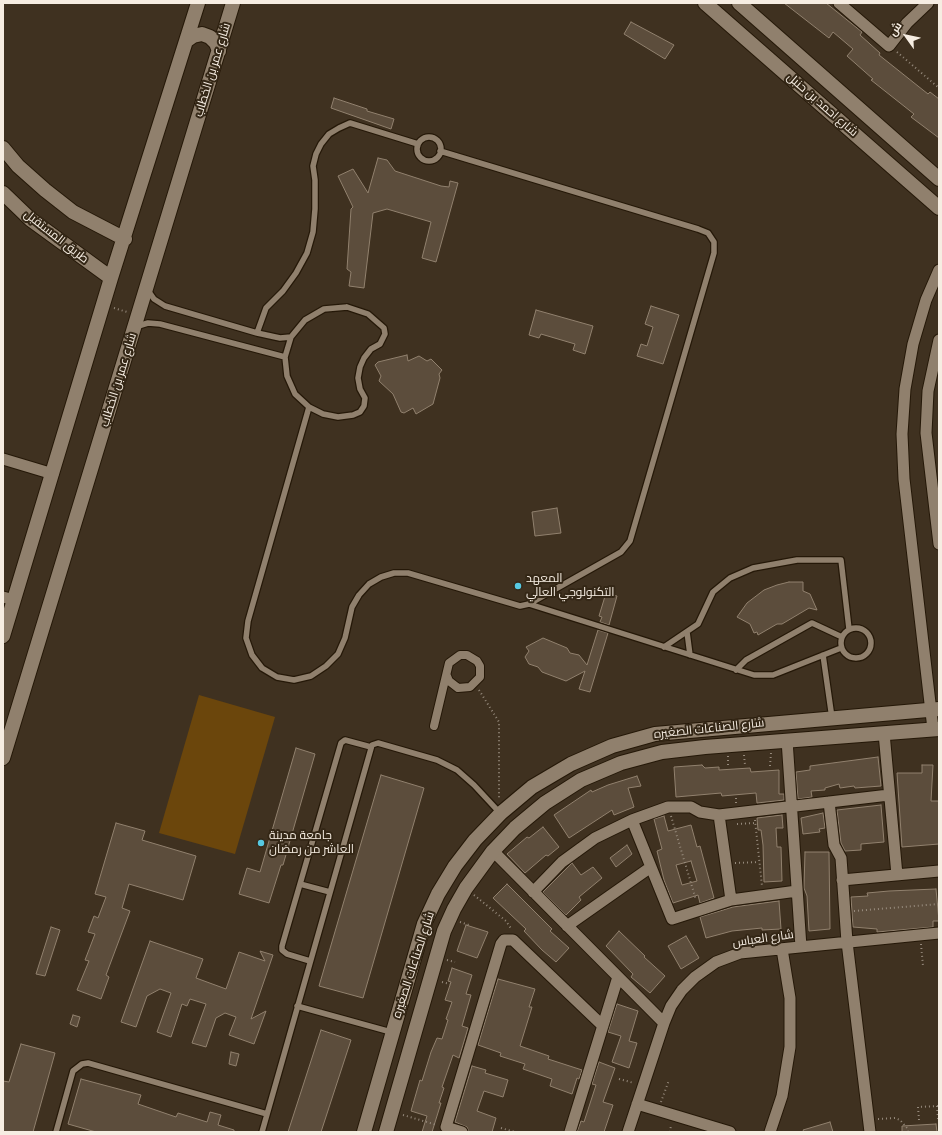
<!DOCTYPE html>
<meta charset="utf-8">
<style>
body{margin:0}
#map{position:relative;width:942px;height:1135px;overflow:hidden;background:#3f3120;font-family:Signika,Cairo,sans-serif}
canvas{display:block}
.frame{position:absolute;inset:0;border:4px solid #f6ede2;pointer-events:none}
.north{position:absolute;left:886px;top:16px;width:40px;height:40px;-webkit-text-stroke:3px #342716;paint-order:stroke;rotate:303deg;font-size:11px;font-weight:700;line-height:16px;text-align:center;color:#f6ede2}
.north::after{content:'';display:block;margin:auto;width:14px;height:18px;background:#f6ede2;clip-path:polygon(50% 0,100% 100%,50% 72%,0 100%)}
</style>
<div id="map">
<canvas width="942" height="1135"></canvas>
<div class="frame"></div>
<div class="north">ش</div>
</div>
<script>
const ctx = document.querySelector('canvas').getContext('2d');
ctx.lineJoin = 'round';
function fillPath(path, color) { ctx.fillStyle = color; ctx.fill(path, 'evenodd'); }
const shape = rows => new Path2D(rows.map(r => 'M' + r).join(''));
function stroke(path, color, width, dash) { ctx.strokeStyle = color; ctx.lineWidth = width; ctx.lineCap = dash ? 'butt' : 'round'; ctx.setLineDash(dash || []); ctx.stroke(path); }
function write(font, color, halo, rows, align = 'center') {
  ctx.font = font + ' Signika,Cairo,sans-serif'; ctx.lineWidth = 4; ctx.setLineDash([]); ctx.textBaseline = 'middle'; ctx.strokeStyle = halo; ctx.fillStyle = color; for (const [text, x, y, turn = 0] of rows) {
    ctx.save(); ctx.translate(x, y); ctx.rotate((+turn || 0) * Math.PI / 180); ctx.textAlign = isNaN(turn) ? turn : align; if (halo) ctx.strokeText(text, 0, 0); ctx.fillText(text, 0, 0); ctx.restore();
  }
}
fillPath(shape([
 [199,695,275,717,235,854,159,833]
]), '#6b460c');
const building = shape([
 [784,3,826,3,862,32,860,35,880,53,879,55,928,94,930,92,939,99,939,138,911,117,914,114,871,80,873,79,847,56,853,49,833,32,829,38,784,3],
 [631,22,674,45,665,59,624,34,631,22],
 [334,98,367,109,367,111,394,119,391,129,331,108,334,98],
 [378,158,387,160,395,171,441,186,449,187,450,181,458,183,436,262,422,258,431,222,387,209,373,213,364,288,349,286,351,272,347,269,351,209,353,207,338,176,353,169,368,193,378,158],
 [651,306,679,315,663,364,637,356,641,344,647,346,653,327,645,324,651,306],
 [536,310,593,326,585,354,573,350,575,344,541,334,539,338,529,335,536,310],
 [407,355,408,361,419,356,427,361,431,359,442,370,439,374,440,378,433,404,416,414,413,408,404,413,401,412,393,394,379,381,381,376,375,365,378,362,407,355],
 [557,508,561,533,535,536,532,512,557,508],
 [789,582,803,582,803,591,810,594,817,610,809,608,782,624,777,624,758,635,757,632,754,633,750,624,737,617,747,603,764,590,777,585,789,582],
 [606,593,617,596,609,625,600,622,602,617,599,616,606,593],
 [598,630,608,633,590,692,579,689,585,671,566,681,542,672,538,667,529,664,525,657,529,651,526,647,543,638,567,648,570,653,579,655,587,665,598,630],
 [296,748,315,754,283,865,281,865,269,903,239,894,247,868,260,872,296,748],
 [878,757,881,786,855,788,854,786,840,788,839,784,825,788,825,790,811,791,812,797,798,799,796,772,810,770,810,766,878,757],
 [702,765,705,768,719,767,719,770,750,768,751,772,779,770,779,794,784,794,784,800,757,803,756,793,722,796,721,793,676,797,674,767,702,765],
 [922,765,933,765,931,801,939,801,939,844,902,847,897,773,922,773,922,765],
 [381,775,424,788,363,998,319,986,381,775],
 [637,776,641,786,628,788,634,807,614,815,612,810,569,838,554,815,591,790,592,792,608,785,637,776],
 [881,805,884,842,861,844,861,850,845,851,841,843,837,810,881,805],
 [823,813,825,828,819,829,820,832,803,834,801,818,823,813],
 [782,815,783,828,776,828,777,847,781,847,782,881,764,882,763,845,761,830,758,830,757,818,782,815],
 [664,816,668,831,691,825,697,847,700,846,714,898,700,903,698,895,673,903,664,880,657,851,662,849,654,819,664,816],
 [691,861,697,881,682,885,676,865,691,861],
 [116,823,145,831,142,840,196,856,183,900,129,884,122,908,130,911,106,975,109,977,101,999,77,990,89,961,85,960,95,934,88,932,94,916,98,918,106,897,95,894,116,823],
 [543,827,559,847,548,856,546,855,525,873,507,854,527,837,529,838,543,827],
 [627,845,632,854,616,867,610,858,627,845],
 [805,852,829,852,830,929,809,931,807,896,804,888,805,852],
 [572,863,581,875,593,867,602,878,579,897,581,900,566,915,543,892,572,863],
 [507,884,552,929,550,931,569,948,556,962,542,950,524,931,526,929,493,898,507,884],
 [936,889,939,921,933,921,933,927,877,932,877,929,853,927,851,897,868,896,867,893,889,891,936,889],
 [779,901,781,929,762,930,762,928,732,931,706,938,700,917,733,907,779,901],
 [466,925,488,932,477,958,457,951,466,925],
 [51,927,60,930,45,976,36,974,51,927],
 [619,931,645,956,644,957,665,976,650,993,631,977,633,974,606,946,619,931],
 [686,936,699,958,681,969,668,946,686,936],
 [150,941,203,959,196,978,226,989,239,952,265,961,260,951,273,955,251,1019,266,1011,254,1044,229,1035,236,1017,225,1013,216,1018,206,1047,192,1043,206,1004,190,999,187,1006,182,1004,171,1037,157,1032,171,993,160,989,147,996,136,1027,121,1022,150,941],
 [452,968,472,975,466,994,471,995,462,1026,468,1028,459,1058,453,1055,442,1087,444,1088,439,1103,441,1103,432,1132,422,1132,427,1116,411,1111,420,1080,422,1081,431,1052,437,1038,442,1039,448,1020,446,1019,452,1002,445,1000,451,982,448,981,452,968],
 [498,979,535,989,529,1007,532,1007,520,1046,549,1056,548,1059,582,1070,579,1079,577,1078,572,1094,550,1086,552,1079,523,1069,525,1064,500,1056,501,1053,478,1045,498,979],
 [617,1004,638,1011,629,1041,637,1043,629,1068,612,1062,621,1036,608,1032,617,1004],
 [73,1015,80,1017,77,1027,70,1024,73,1015],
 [321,1030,351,1040,321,1132,288,1132,321,1030],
 [21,1044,55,1053,33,1132,3,1132,3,1081,9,1082,21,1044],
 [231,1052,239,1054,236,1066,229,1064,231,1052],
 [599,1062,615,1068,603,1102,613,1105,604,1132,577,1132,581,1121,584,1122,596,1085,592,1084,599,1062],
 [472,1066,486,1070,485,1073,508,1080,503,1097,484,1091,477,1111,496,1118,492,1132,469,1132,467,1127,455,1122,472,1066],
 [81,1079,141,1095,138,1104,176,1117,178,1113,207,1122,210,1112,221,1115,218,1125,234,1130,234,1132,96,1132,68,1124,81,1079],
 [830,1122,833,1132,804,1132,803,1130,830,1122],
 [936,1124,937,1132,902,1132,902,1126,936,1124]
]);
fillPath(building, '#5c4d3c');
stroke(building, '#91816e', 1);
const service = shape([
 '417 149a12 12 0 1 1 24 0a12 12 0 1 1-24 0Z',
 [147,289,154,299,165,306,257,333,280,338,291,337],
 [347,307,368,314,384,328,385,334,380,344,371,349,364,358,360,367,358,378,360,389,365,398,364,406,360,412,353,415,338,417,323,414,309,407,295,394,287,376,285,357,291,337,305,320,324,309,347,307],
 [135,327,148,323,160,324,285,357],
 [257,333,266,308,283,291,296,273,307,253,313,232,315,209,315,180,313,166,316,154,321,144,329,134,339,128,350,123,418,144],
 [309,407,248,621,246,638,252,655,262,668,277,677,294,680,311,676,326,666,338,654,345,638,352,607,359,595,369,584,381,577,394,573,408,573,520,606,529,604,621,552,630,541,714,253,714,242,708,233,698,229,440,151],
 [529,604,754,675,773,675,841,648],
 '841 643a15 15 0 1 1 30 0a15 15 0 1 1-30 0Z',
 [687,632,690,655],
 [664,647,698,624,713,592,730,578,753,568,797,560,841,560,849,629],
 [823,655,832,718],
 [736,670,746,660,812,623,842,637],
 [300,884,330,892],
 [310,961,287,954,282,950,282,946,341,743,345,740,371,747],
 [297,1006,391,1032],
 [56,1132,73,1071,82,1064,88,1063,267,1114],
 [262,1132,372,745,378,743,437,760,457,770,474,785,500,813]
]);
const pedestrian = shape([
 [434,726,449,663,460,655,467,655,477,661,480,666,480,677,470,687,458,688,449,681,447,676]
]);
const minor = shape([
 [839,3,889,46,907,23,928,3],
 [939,340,928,391,926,433,939,544],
 [3,459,53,474],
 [3,597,14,600],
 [933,729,904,479,902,434,905,389,913,344,926,300,939,270],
 [884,733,897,875],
 [787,740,801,947],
 [829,802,834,845,841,858,847,942,870,1132],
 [719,815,731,900],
 [632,820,672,919,731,900,797,891],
 [493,851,664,1023],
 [842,880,939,871],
 [533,892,562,862,595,838,632,820,668,807,691,807,700,812,719,815,889,795],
 [567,926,651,867],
 [637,1104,730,1132],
 [462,1132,446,1127,501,944,504,940,513,940,603,1026],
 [570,1132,618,977],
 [628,1132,664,1023,671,1006,682,990,695,977,716,962,740,953,939,933],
 [770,1132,782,1096,790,1047,790,998,782,949]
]);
const tertiary = shape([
 [705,3,939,208],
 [739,3,939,179],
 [186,41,193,36,202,34,210,37,216,43,219,51],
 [3,148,18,166,45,190,73,212,125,239],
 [3,193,30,219,111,278],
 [3,636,111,278,198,3],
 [3,758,233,3],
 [364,1132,424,924,438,894,455,866,475,840,501,813,532,787,571,764,612,746,655,734,939,709],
 [386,1132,444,931,454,909,466,888,493,851,515,828,545,803,581,780,621,763,662,752,705,747,939,729]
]);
stroke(service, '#251808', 8);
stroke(pedestrian, '#251808', 10);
stroke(minor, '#251808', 13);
stroke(tertiary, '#251808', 16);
stroke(shape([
 [897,52,939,88],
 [114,308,127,312],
 [479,690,499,722,499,800],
 [744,755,745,765],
 [728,756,728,765],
 [770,766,771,753],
 [736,798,736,804],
 [671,816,696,900],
 [755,820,762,886],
 [737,824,756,823],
 [735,863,759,862],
 [474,895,506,921,512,930],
 [854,911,939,904],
 [460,922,469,925],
 [921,944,923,966],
 [447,960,455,962],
 [442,982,450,984],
 [619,1079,634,1083],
 [661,1102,669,1080],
 [937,1106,938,1119],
 [403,1115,437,1125],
 [878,1119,895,1118,900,1120,907,1128,908,1132],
 [919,1120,918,1107,939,1106],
 [501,1128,515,1132],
 [670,1132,671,1125]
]), '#968a7c', 2, [1, 3]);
stroke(service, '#90806d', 5.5);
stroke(pedestrian, '#90806d', 8);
stroke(minor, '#90806d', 11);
stroke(tertiary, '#90806d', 14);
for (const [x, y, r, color] of [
 [518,586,4,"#57c9e2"],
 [261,843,4,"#57c9e2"]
]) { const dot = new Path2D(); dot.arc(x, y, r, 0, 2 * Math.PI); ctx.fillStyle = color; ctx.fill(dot); stroke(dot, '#342716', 1.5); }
write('12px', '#f6ede2', '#342716', [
 ["شارع عمر بن الخطاب",213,70,-73],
 ["شارع احمد بن حنبل",822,105,41],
 ["طريق المستقبل",56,237,38],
 ["شارع عمر بن الخطاب",119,380,-73],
 ["شارع الصناعات الصغيره",709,729,-6],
 ["شارع العباس",763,939,-8],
 ["شارع الصناعات الصغيره",414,965,-72]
]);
write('12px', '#f6ede2', '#342716', [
 ["المعهد",526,579],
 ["التكنولوجي العالي",526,593],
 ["جامعة مدينة",269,836],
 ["العاشر من رمضان",269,850]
], 'left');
</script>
